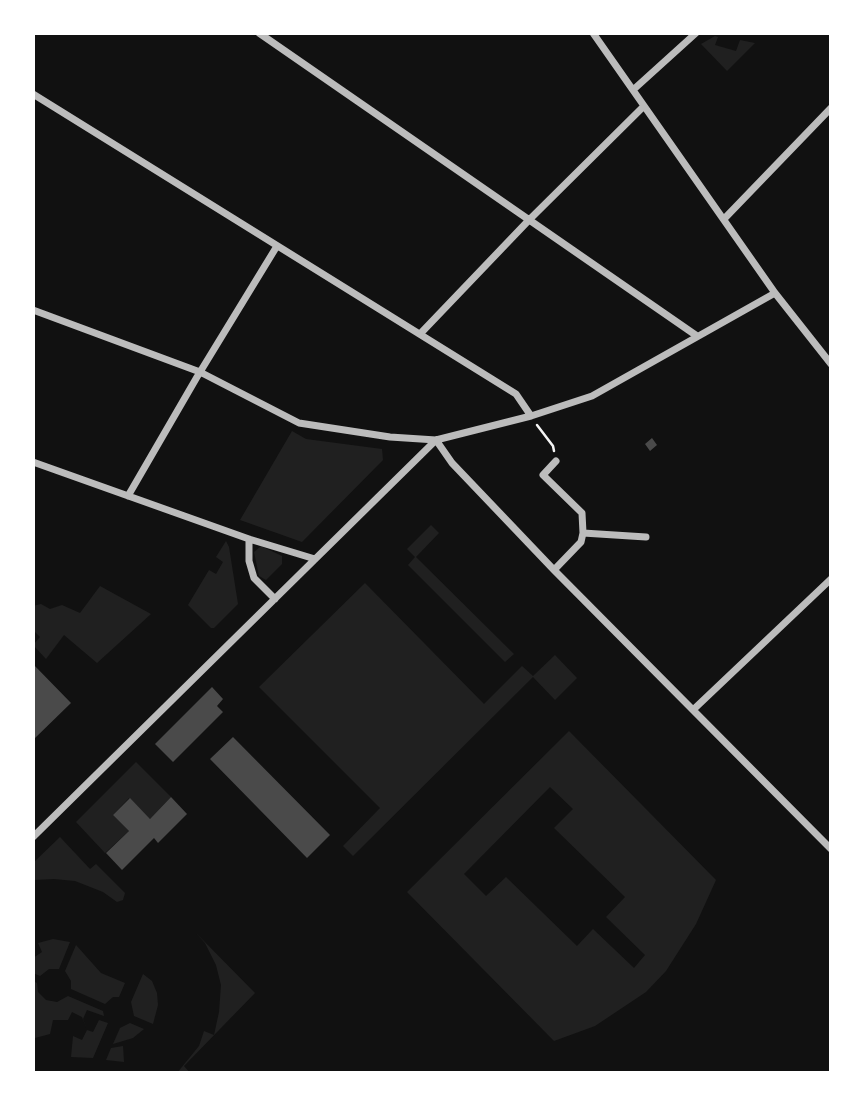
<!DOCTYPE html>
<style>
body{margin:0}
#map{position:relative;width:864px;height:1106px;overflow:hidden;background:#111;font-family:Commissioner,sans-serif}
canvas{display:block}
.frame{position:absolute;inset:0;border:35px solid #fff;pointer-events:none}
</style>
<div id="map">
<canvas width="864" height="1106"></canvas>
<div class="frame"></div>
</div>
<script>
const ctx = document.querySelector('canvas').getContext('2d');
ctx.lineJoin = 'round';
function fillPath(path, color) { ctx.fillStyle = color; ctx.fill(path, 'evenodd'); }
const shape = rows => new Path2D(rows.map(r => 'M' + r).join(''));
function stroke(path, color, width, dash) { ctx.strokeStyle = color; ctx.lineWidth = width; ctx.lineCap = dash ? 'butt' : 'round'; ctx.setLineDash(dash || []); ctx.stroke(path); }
fillPath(shape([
 [715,36,718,37,715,45,736,51,740,40,755,43,727,71,701,44],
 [292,431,306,439,382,449,383,460,302,542,240,520],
 [431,525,439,533,416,557,514,654,505,662,408,565,415,557,407,549],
 [226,541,229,547,238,604,214,628,211,628,188,605,209,570,216,574,223,562,216,557],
 [261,546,282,556,282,564,266,580,259,576,254,552],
 [365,583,484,704,522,666,533,676,555,655,577,678,555,700,533,677,353,856,343,846,380,808,259,687],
 [100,586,151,614,97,663,64,635,46,659,33,645,40,637,33,630,33,606,41,604,50,609,62,605,80,613],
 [569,731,716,880,696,924,666,971,646,992,595,1026,554,1041,407,892],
 [550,787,573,809,554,828,625,897,606,917,645,955,634,968,593,929,577,946,506,877,486,896,464,874],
 [136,762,171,797,150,819,129,798,113,815,129,831,105,853,76,822],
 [60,837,90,869,96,864,125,893,123,900,117,902,103,892,75,881,54,879,33,880,33,863],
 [195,932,255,993,184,1066,190,1073,177,1073,199,1046,204,1031,214,1035,219,1012,221,985,216,965,205,943],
 [53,939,70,942,59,969,49,969,40,976,33,973,33,958,42,952,38,943],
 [76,945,101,973,125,983,119,997,113,997,105,1004,71,989,71,981,65,971],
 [143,974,152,981,157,993,158,1005,153,1024,134,1016,131,1002],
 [33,981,37,983,38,992,46,1000,57,1002,68,996,103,1011,104,1016,87,1010,83,1019,87,1030,93,1032,99,1020,108,1023,93,1058,71,1057,73,1036,82,1040,87,1030,82,1017,72,1012,68,1020,53,1020,50,1034,35,1038,33,1034],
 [130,1023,144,1029,133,1038,113,1044,120,1028],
 [123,1046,124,1062,106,1060,111,1048]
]), '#202020');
fillPath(shape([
 [652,438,657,445,650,451,645,444],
 [33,664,71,703,33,740],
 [212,687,223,699,217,706,223,712,173,762,155,744],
 [233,737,330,835,307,858,210,759],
 [171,797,187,814,158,843,154,838,122,870,106,853,129,831,113,815,130,798,150,819]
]), '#4a4a4a');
stroke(shape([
 [537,425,553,446,554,451]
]), '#f5f5f5', 2.5);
stroke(shape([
 [259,33,697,336],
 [593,33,775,293,831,364],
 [633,90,696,33],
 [33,94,516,394,531,416],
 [724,219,831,108],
 [33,310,200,372,299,423,390,437,436,440,531,416,592,396,775,293],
 [420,334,529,220,644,106],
 [436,440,452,463,554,570,831,849],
 [33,462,249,539,315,559],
 [128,496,197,377,277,246],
 [583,533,646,537],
 [249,539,249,561,254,578,275,599],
 [554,570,581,542,583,533,582,513,543,475,556,461],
 [694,709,831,579],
 [33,837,436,440]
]), '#bcbcbc', 7);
</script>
